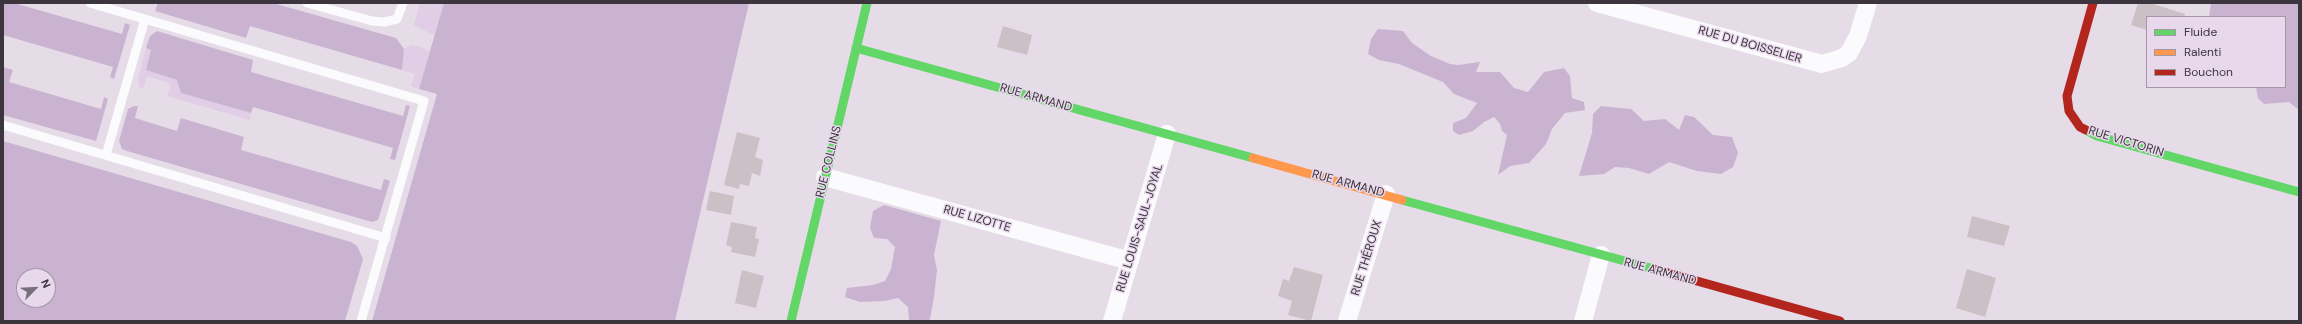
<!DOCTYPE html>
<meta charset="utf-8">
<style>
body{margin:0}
#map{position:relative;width:2302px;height:324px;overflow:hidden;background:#e5dce8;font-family:"DM Sans",sans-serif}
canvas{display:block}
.frame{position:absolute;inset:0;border:4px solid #3c353d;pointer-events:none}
.legend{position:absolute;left:2146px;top:16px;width:140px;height:72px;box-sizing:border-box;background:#e8d8ec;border:1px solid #a397a6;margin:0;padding:5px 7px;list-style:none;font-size:12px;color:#3c353d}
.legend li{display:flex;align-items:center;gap:8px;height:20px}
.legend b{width:20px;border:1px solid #a397a6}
.north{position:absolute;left:16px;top:268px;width:40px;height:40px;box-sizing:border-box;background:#e8d8ec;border:1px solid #a397a6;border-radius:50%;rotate:66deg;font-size:11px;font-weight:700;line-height:16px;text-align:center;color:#3c353d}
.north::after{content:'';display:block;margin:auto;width:14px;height:18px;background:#776f79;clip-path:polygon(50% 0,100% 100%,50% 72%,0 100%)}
</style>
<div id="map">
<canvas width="2302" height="324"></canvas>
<div class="frame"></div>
<ul class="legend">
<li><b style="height:5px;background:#63d668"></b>Fluide</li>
<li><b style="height:5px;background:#ff974d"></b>Ralenti</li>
<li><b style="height:5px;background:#b3261e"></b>Bouchon</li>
</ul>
<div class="north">N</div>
</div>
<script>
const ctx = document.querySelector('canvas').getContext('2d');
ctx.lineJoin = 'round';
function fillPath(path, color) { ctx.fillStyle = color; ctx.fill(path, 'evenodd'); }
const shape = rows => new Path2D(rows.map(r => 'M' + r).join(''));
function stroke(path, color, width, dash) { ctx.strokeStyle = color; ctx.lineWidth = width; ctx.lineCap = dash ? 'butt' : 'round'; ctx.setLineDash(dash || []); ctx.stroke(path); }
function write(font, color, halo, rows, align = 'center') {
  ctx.font = font + ' "DM Sans",sans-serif'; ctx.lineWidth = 3; ctx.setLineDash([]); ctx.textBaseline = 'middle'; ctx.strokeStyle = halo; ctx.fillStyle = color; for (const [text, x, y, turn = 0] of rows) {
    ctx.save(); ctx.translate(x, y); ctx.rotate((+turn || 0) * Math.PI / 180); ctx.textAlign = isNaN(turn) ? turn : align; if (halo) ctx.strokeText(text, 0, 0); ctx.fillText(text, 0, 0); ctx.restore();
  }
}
fillPath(shape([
 [420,3,444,3,435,36,414,25],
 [412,45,419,46,430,52,419,89,411,86,415,74,402,70,404,49],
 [146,48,151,50,146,70,177,80,181,93,251,113,250,120,167,96,171,84,147,76,143,89,139,87,138,79]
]), '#e1cde5');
fillPath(shape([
 [3,3,14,3,122,34,125,23,130,25,114,79,110,77,113,67,3,35],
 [158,3,273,3,396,38,404,49,402,70,250,26,246,38,155,11],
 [444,3,749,3,675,321,372,321,437,94,419,89],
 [2211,3,2299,3,2299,110,2289,102,2264,104,2258,98,2256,87,2285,87,2285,17,2209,17],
 [1378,29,1403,31,1412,43,1431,56,1450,64,1458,65,1480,62,1476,72,1500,72,1514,88,1528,92,1544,72,1564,68,1570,76,1572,98,1584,102,1585,110,1565,113,1552,129,1546,144,1529,163,1510,166,1498,175,1507,135,1502,131,1500,124,1494,117,1484,122,1473,131,1459,135,1453,131,1453,123,1466,118,1477,103,1454,94,1443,82,1399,64,1379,60,1368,54,1371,39],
 [157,31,253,60,251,72,403,116,406,105,410,106,395,160,390,159,393,148,253,107,251,113,181,93,177,80,146,70,151,50,146,48,150,36],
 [3,67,13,70,9,82,101,109,104,97,108,99,96,141,3,115],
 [134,106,138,106,135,118,177,131,181,118,244,137,241,150,381,190,384,179,390,181,378,220,372,222,127,151,122,149,119,141,128,109],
 [1601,106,1631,109,1644,121,1665,119,1679,130,1685,115,1694,117,1713,135,1732,137,1738,153,1733,167,1721,174,1697,171,1669,162,1649,174,1629,168,1615,167,1604,174,1579,176,1592,133,1593,114],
 [3,141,351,242,357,246,363,259,345,321,3,321],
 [24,276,48,276,48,300,24,300],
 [884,205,941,221,934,255,937,270,934,297,930,319,928,321,909,320,908,307,898,298,885,301,860,302,845,297,847,288,873,285,885,281,891,269,895,247,887,239,874,238,870,228,873,211]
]), '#cab3d0');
fillPath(shape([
 [2138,3,2150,3,2185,14,2184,17,2147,17,2147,30,2131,25],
 [1003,26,1032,35,1027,55,997,47],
 [737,132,760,138,755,157,763,160,760,176,752,173,749,186,740,184,739,189,724,185],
 [710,191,734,196,731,215,706,210],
 [1972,216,2010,226,2004,246,1967,237],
 [731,222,757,227,755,238,759,239,755,257,731,252,732,247,726,245],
 [1294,267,1323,275,1311,321,1288,315,1292,301,1278,296,1283,279,1289,281],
 [1967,269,1996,278,1985,317,1956,308],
 [742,270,764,276,756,308,735,303]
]), '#cac0c5');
stroke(shape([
 [90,3,424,101,361,321],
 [307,3,372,21,384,22,397,19,403,3],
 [3,125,386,238],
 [106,155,145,19]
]), '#fbfafc', 9);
stroke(shape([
 [1597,3,1822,64,1842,58,1849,53,1858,36,1868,3],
 [825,177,1130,261],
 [1112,321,1167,134],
 [1347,321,1386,194],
 [1583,321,1601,255]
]), '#fbfafc', 18);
stroke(shape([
 [856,48,1253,158],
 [2086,130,2097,136,2299,192],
 [1402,200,1654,269],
 [791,321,867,3]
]), '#63d668', 9);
stroke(shape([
 [1253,158,1402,200]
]), '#ff974d', 9);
stroke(shape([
 [2086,130,2080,127,2069,111,2067,96,2093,3],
 [1654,269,1840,321]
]), '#b3261e', 9);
write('12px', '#3c353d', '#e8d8ec', [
 ["RUE DU BOISSELIER",1750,45,16],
 ["RUE ARMAND",1036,98,16],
 ["RUE VICTORIN",2126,142,17],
 ["RUE COLLINS",829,162,-76],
 ["RUE ARMAND",1348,184,15],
 ["RUE LIZOTTE",977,219,16],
 ["RUE LOUIS-SAUL-JOYAL",1140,228,-73],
 ["RUE THÉROUX",1367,258,-73],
 ["RUE ARMAND",1660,272,15]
]);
</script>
